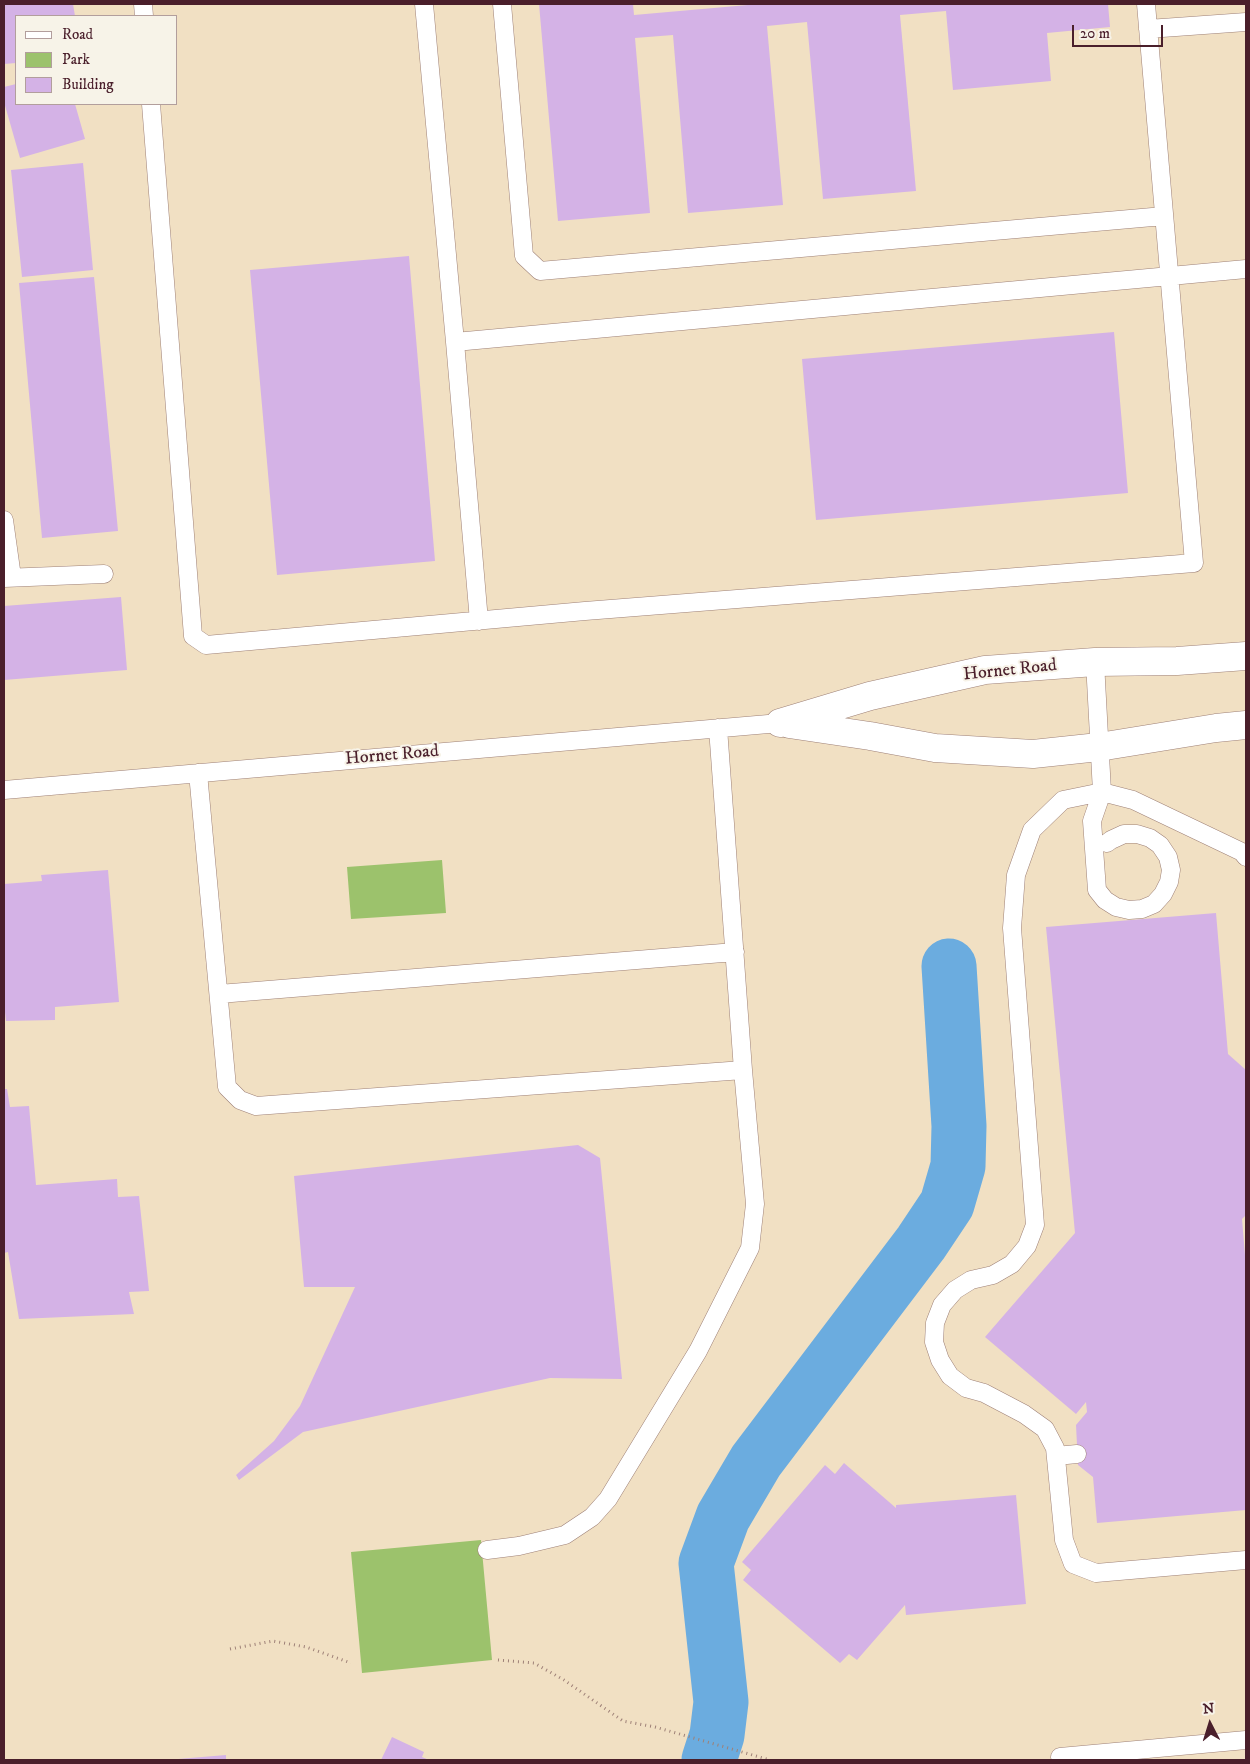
<!DOCTYPE html>
<style>
body{margin:0}
#map{position:relative;width:1250px;height:1764px;overflow:hidden;background:#f1e0c3;font-family:"IM FELL DW Pica",serif}
canvas{display:block}
.frame{position:absolute;inset:0;border:5px solid #4a1f2b;pointer-events:none}
.legend{position:absolute;left:15px;top:15px;width:162px;height:90px;box-sizing:border-box;background:#f7f3e8;border:1px solid #b29e9c;margin:0;padding:6px 9px;list-style:none;font-size:15px;color:#4a1f2b}
.legend li{display:flex;align-items:center;gap:10px;height:25px}
.legend b{width:25px;border:1px solid #b29e9c}
.north{position:absolute;left:1185px;top:1699px;width:50px;height:50px;-webkit-text-stroke:4px #f7f3e8;paint-order:stroke;rotate:355deg;font-size:14px;font-weight:700;line-height:20px;text-align:center;color:#4a1f2b}
.north::after{content:'';display:block;margin:auto;width:18px;height:22px;background:#4a1f2b;clip-path:polygon(50% 0,100% 100%,50% 72%,0 100%)}
.scale{position:absolute;left:1072px;top:25px;width:91px;height:22px;box-sizing:border-box;border:2px solid #4a1f2b;border-top:0;padding-left:6px;font-size:15px;line-height:18px;white-space:nowrap;color:#4a1f2b;-webkit-text-stroke:4px #f7f3e8;paint-order:stroke}
</style>
<div id="map">
<canvas width="1250" height="1764"></canvas>
<div class="frame"></div>
<ul class="legend">
<li><b style="height:6px;background:#fff"></b>Road</li>
<li><b style="height:14px;background:#9cc26c"></b>Park</li>
<li><b style="height:14px;background:#d4b2e6"></b>Building</li>
</ul>
<div class="north">N</div>
<div class="scale">20 m</div>
</div>
<script>
const ctx = document.querySelector('canvas').getContext('2d');
ctx.lineJoin = 'round';
function fillPath(path, color) { ctx.fillStyle = color; ctx.fill(path, 'evenodd'); }
const shape = rows => new Path2D(rows.map(r => 'M' + r).join(''));
function stroke(path, color, width, dash) { ctx.strokeStyle = color; ctx.lineWidth = width; ctx.lineCap = dash ? 'butt' : 'round'; ctx.setLineDash(dash || []); ctx.stroke(path); }
function write(font, color, halo, rows, align = 'center') {
  ctx.font = font + ' "IM FELL DW Pica",serif'; ctx.lineWidth = 4; ctx.setLineDash([]); ctx.textBaseline = 'middle'; ctx.strokeStyle = halo; ctx.fillStyle = color; for (const [text, x, y, turn = 0] of rows) {
    ctx.save(); ctx.translate(x, y); ctx.rotate((+turn || 0) * Math.PI / 180); ctx.textAlign = isNaN(turn) ? turn : align; if (halo) ctx.strokeText(text, 0, 0); ctx.fillText(text, 0, 0); ctx.restore();
  }
}
fillPath(shape([
 [442,860,446,913,351,919,347,867],
 [481,1540,492,1660,362,1673,351,1552]
]), '#9cc26c');
stroke(shape([
 [709,1760,717,1735,721,1702,706,1563,723,1517,756,1461,921,1243,947,1204,958,1166,959,1126,949,966]
]), '#6bacdf', 55);
fillPath(shape([
 [4,4,73,4,75,16,16,16,16,63,4,64],
 [539,4,633,4,634,15,759,4,1108,4,1110,27,1047,33,1051,81,953,90,946,11,900,15,916,191,823,199,807,22,767,26,783,205,688,213,673,35,635,38,650,213,558,221],
 [16,84,16,104,75,104,85,139,20,158,4,102,4,87],
 [83,163,93,270,22,277,11,170],
 [409,256,435,561,277,575,250,270],
 [94,277,118,531,42,538,19,283],
 [1114,332,1128,493,816,520,802,359],
 [121,597,127,670,4,680,4,606],
 [108,870,119,1002,55,1007,55,1020,6,1021,4,1003,4,884,42,881,41,875],
 [1216,913,1228,1054,1246,1070,1246,1215,1242,1219,1246,1267,1246,1510,1097,1523,1093,1477,1078,1465,1076,1425,1087,1412,1086,1402,1076,1414,985,1337,1075,1233,1046,927],
 [4,1089,7,1089,10,1107,29,1106,36,1185,117,1179,118,1197,139,1196,149,1291,129,1292,134,1314,19,1319,8,1252,4,1253],
 [578,1145,600,1158,622,1379,550,1378,303,1432,239,1480,236,1475,274,1441,300,1406,355,1287,304,1287,294,1176],
 [844,1463,896,1508,896,1505,1016,1495,1026,1604,906,1615,905,1605,857,1660,849,1654,840,1663,743,1580,751,1570,742,1562,825,1465,835,1474],
 [392,1737,424,1752,422,1757,429,1760,381,1760],
 [226,1755,226,1760,179,1760,178,1759]
]), '#d4b2e6');
const lane = shape([
 [143,4,144,16],
 [424,4,455,342,479,621],
 [502,4,524,256,540,271,1164,216],
 [1148,29,1246,22],
 [151,104,193,636,206,645,585,611,1194,563,1146,4],
 [455,342,1246,269],
 [4,520,12,577],
 [4,578,104,574],
 [1095,662,1102,792,1063,800,1032,830,1016,875,1012,928,1035,1225,1027,1246,1012,1264,993,1275,971,1280,955,1290,942,1305,935,1323,934,1342,940,1360,950,1376,966,1388,984,1393,1024,1414,1045,1429,1055,1448,1064,1540,1073,1564,1096,1573,1246,1560],
 [198,773,227,1087,240,1100,256,1106,743,1070,718,728],
 [4,790,780,723],
 [1107,843,1111,840,1124,834,1137,834,1150,838,1160,845,1168,857,1171,870,1169,882,1163,894,1154,904,1142,909,1129,910,1116,907,1105,900,1097,890,1092,821,1102,792,1133,800,1242,852,1246,857],
 [219,994,735,952],
 [1056,1456,1077,1454],
 [487,1550,519,1546,565,1535,592,1517,608,1499,698,1351,750,1248,755,1204,743,1070],
 [1060,1757,1246,1740]
]);
const street = shape([
 [780,723,870,696,985,670,1095,662,1177,661,1246,656],
 [789,724,870,736,935,748,1033,754,1099,747,1216,728,1246,725]
]);
stroke(lane, '#9e8077', 19);
stroke(street, '#9e8077', 29);
stroke(shape([
 [230,1649,273,1641,306,1647,351,1663],
 [498,1660,534,1663,564,1680,623,1721,655,1727,770,1760]
]), '#9e8077', 3, [1, 4]);
stroke(lane, '#fff', 18);
stroke(street, '#fff', 28);
write('18px', '#4a1f2b', '#f7f3e8', [
 ["Hornet Road",1010,671,-6],
 ["Hornet Road",392,756,-5]
]);
</script>
